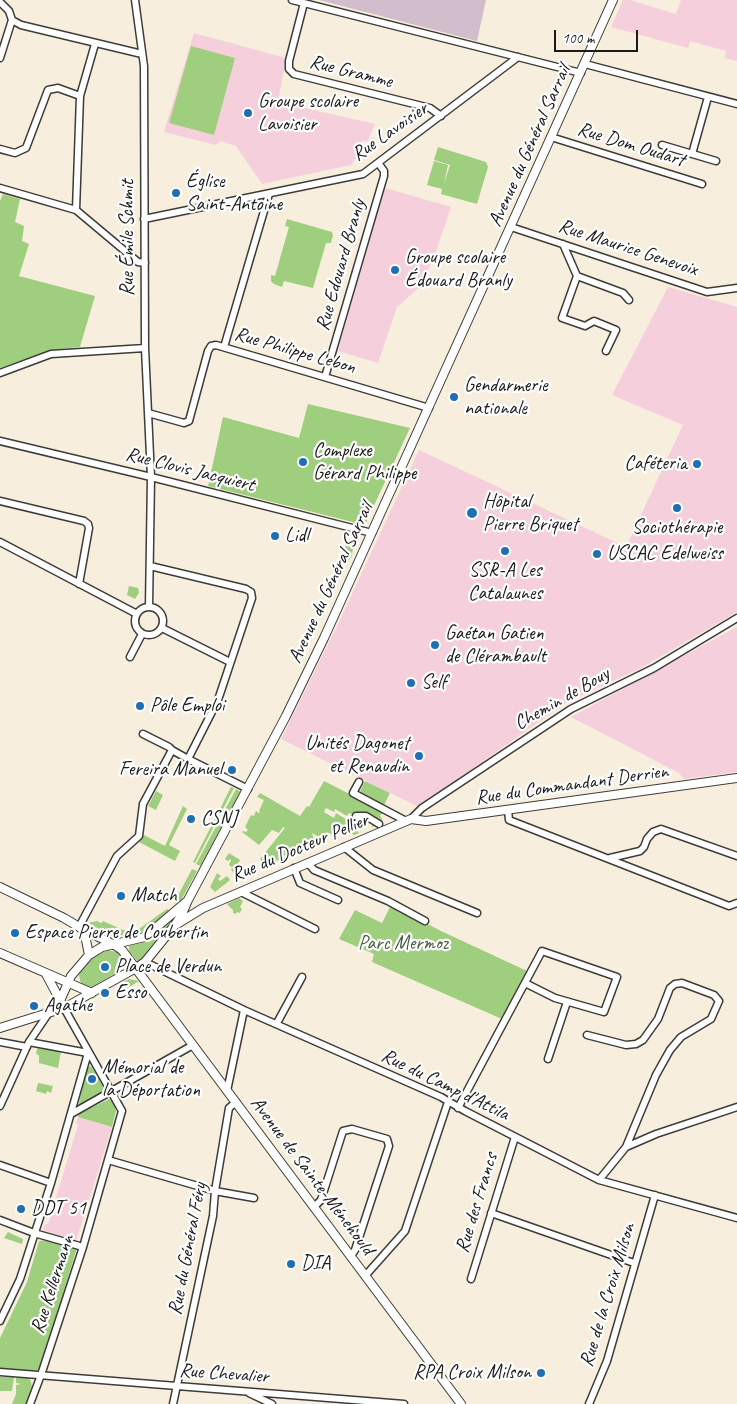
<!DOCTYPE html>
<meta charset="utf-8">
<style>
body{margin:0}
#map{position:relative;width:737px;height:1404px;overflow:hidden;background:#f7eedd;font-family:Caveat,sans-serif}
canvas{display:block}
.scale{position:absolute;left:554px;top:30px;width:84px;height:22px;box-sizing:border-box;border:2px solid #1c1c1c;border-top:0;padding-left:6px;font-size:15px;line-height:18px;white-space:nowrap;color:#1c1c1c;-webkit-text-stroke:4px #fff;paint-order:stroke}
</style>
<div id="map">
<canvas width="737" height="1404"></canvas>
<div class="scale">100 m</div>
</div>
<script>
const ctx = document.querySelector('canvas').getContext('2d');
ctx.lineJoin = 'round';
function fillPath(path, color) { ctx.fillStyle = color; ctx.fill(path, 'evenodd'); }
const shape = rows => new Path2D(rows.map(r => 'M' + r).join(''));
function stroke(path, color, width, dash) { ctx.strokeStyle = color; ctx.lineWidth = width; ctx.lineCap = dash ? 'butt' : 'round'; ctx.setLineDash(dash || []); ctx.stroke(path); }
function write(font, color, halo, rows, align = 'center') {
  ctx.font = font + ' Caveat,sans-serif'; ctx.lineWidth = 4.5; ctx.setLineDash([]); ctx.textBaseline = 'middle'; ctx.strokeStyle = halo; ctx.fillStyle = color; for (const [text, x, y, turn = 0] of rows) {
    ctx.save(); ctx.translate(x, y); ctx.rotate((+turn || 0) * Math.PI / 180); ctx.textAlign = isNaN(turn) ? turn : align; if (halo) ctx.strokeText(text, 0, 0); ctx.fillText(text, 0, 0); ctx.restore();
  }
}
fillPath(shape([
 [623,0,630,0,676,14,681,0,737,0,737,61,725,58,726,51,690,41,688,48,611,27],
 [194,33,286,58,278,102,375,124,367,142,363,140,357,156,351,165,262,184,236,146,220,141,216,145,164,132],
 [385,188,451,207,435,254,422,285,397,307,378,363,338,351],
 [668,287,737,307,737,612,639,669,567,702,448,786,417,806,281,739,339,622,419,450,626,547,683,425,612,395],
 [737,627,737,772,684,779,679,773,571,717],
 [78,1117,112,1127,76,1241,43,1230,45,1224,48,1224,78,1125,76,1123]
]), '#f5cfdb');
fillPath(shape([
 [319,0,486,0,477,41]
]), '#d1bdcc');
fillPath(shape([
 [191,46,235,58,214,135,169,123],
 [438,147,486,162,488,167,477,204,441,194,442,189,427,185,434,161,448,165,444,183,450,165,434,160],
 [3,194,20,199,15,222,24,226,22,241,29,244,19,276,95,296,80,347,51,350,0,368,0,201],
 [287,219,332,232,333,235,331,243,326,243,313,288,284,281,282,287,274,284,271,281,271,275,275,276,289,227,285,226],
 [308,404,410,428,365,525,208,486,223,417,299,438],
 [345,546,353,547,352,556,348,561,343,556],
 [129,586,138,588,139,593,135,599,127,595],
 [324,781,385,812,380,815,383,822,372,827,372,819,362,824,356,821,358,817,349,813,347,816,335,809,334,812,326,808,324,812,334,818,336,813,347,820,349,817,355,820,355,827,359,833,354,835,345,830,335,836,329,833,326,838,320,835,319,837,312,833,314,839,308,847,310,848,294,856,292,854,276,861,276,863,266,868,260,864,262,861,260,859,285,828,283,827,279,833,272,830,259,845,242,832,243,831,246,832,248,830,245,827,251,815,254,816,256,811,259,813,260,812,259,811,264,800,257,797,260,793,300,816,307,806,309,807],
 [365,781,390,793,384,805,360,792],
 [231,787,234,788,195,863,193,862],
 [236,789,241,792,201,866,196,864],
 [156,791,163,795,156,810,148,806],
 [183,806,187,809,169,845,180,851,175,861,139,842,144,835,165,846],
 [229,853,240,860,238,864,245,871,236,877,231,869,233,868,229,865,231,860,230,859,228,861,225,859],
 [192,869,197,871,179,904,174,903],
 [217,873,221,876,218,879,220,881,227,876,230,880,215,892,210,887],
 [239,898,243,901,240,907,242,909,240,913,237,912,236,914,233,913,233,910,227,904],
 [391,905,441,931,527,971,502,1019,372,962,374,954,339,939,355,910,382,923],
 [167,909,169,910,163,916,143,932,137,934,111,936,88,923,97,921,101,923,103,921,123,930,136,931],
 [175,917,152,950,138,962,129,951,129,946,146,942],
 [108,950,120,953,123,958,123,966,121,970,92,987,85,987,81,984,79,975,80,971,95,956],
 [129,979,139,981,123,991,119,984],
 [38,1046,61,1051,58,1068,39,1063,39,1056,36,1053],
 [91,1066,106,1091,78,1109,86,1069],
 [38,1083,53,1086,51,1093,47,1091,46,1094,36,1091],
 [109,1099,113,1102,116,1111,112,1127,78,1117,79,1114],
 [8,1232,23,1239,22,1244,4,1238],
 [48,1240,77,1248,40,1369,35,1371,0,1368,0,1338,27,1282,39,1241],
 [0,1377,14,1377,12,1391,0,1391],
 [16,1377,29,1378,31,1381,32,1388,26,1404,12,1404,16,1394,16,1385,21,1384,16,1383]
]), '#9fcf7e');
const minor = shape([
 [135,0,144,66,145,348,151,477,149,607],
 [292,0,581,73],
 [0,2,9,11,12,20,21,25,142,54],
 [304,3,289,61,289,69,294,74,430,108,441,116],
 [0,58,12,20],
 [585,64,737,104],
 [551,137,702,184],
 [662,145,716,161],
 [0,149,15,153,26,148,48,90,58,88,80,96],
 [692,154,708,97],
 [0,188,76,210,138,262,145,263],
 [76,210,80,96,95,44],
 [144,219,363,174,518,57],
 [511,227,707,292,737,288],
 [563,244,577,276,562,318,585,326,594,321,616,330,606,351],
 [577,276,623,293,629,300],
 [224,347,269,194],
 [0,373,51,354,145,348],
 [325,377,384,176,384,171,379,164],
 [148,413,184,423,189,421,208,351,211,346,216,345,429,408],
 [0,441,151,477,372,533],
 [0,501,84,521,88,524,89,528,79,584],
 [0,542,137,614],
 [150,566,246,589,251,592,252,598,218,700,188,759],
 '135 621a14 14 0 1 1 28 0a14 14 0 1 1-28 0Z',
 [162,628,230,662],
 [130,657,142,634],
 [143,734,169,747,172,750,188,759,248,789],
 [359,782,353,793,406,821],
 [508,810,509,820,729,906,737,903],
 [356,816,366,816,379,824],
 [411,819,422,808,571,709,654,668,737,618],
 [344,847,373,870,477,913],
 [610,858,640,851,644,847,647,839,653,832,661,829,737,856],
 [308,863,314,870,388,901,425,921],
 [294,868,300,883,338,900],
 [241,892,315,929],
 [79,927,117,856,139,836,143,804,172,750],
 [145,962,244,1010,441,1097,465,1111,599,1180,737,1218],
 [277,1023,302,977],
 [587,1035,626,1045,636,1044,643,1040,658,1019,670,988,675,984,682,983,714,995,719,1001,711,1019,681,1037,670,1050,656,1075,626,1147],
 [0,1042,27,1047],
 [29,1042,88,1053],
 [548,1059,567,1002],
 [227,1091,244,1010],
 [0,1106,29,1042,50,1011],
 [458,1108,542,951,617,977,604,1012,555,998,525,983],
 [71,1114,193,1045],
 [108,1160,215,1191,254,1198],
 [0,1165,51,1183],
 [599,1180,626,1147,656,1134,737,1107],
 [314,1207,321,1200,343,1131,352,1129,387,1139,389,1146,355,1250,351,1256],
 [491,1213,634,1263],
 [0,1220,34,1233,83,1247],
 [365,1276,405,1231,448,1102],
 [471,1279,515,1137],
 [0,1321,20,1279,51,1183,88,1053],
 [0,1372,404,1404],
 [249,1393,272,1404],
 [30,1404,41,1375,83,1247,122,1111,64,1008],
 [173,1404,213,1216,215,1191,229,1108,236,1102],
 [589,1404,607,1361,655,1195]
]);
const major = shape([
 [0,887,64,918,84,930,113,944,122,950,461,1404],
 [177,924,203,908,411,819,426,821,737,778],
 [84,930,89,955],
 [0,953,92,993],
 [46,974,62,1004],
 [50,1011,60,1001,71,976,89,955,102,947,145,937,186,902],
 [0,1028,64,1008,136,968,145,962,175,925,182,914,188,900,286,716,324,638,613,0]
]);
stroke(minor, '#3d3c39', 9);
stroke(major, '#3d3c39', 10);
stroke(minor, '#fff', 6);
stroke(major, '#fff', 8);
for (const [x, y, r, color] of [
 [248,113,5,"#1f6fb2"],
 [176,193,5,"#1f6fb2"],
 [395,270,5,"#1f6fb2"],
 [454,397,5,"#1f6fb2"],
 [303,462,5,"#1f6fb2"],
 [697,464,5,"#1f6fb2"],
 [677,508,5,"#1f6fb2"],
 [472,513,6,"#1f6fb2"],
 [275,536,5,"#1f6fb2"],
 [505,551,5,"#1f6fb2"],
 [597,554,5,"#1f6fb2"],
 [435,645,5,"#1f6fb2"],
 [411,683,5,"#1f6fb2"],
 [140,706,5,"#1f6fb2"],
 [419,756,5,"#1f6fb2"],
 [232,770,5,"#1f6fb2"],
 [191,819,5,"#1f6fb2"],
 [121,896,5,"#1f6fb2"],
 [15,933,5,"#1f6fb2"],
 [105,967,5,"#1f6fb2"],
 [105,993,5,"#1f6fb2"],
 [34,1006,5,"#1f6fb2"],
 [92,1079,5,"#1f6fb2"],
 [21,1209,5,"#1f6fb2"],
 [291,1264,5,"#1f6fb2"],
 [541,1373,5,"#1f6fb2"]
]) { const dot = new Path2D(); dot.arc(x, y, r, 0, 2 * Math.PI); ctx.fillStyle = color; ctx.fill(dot); stroke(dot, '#fff', 2); }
write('20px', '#1c1c1c', '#fff', [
 ["Rue Gramme",351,72,14],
 ["Rue Lavoisier",390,132,-35],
 ["Rue Dom Oudart",631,145,17],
 ["Avenue du Général Sarrail",530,146,-66],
 ["Rue Émile Schmit",128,238,-90],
 ["Rue Maurice Genevoix",628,248,18],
 ["Rue Edouard Branly",341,265,-74],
 ["Rue Philippe Lebon",295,351,16],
 ["Rue Clovis Jacquiert",190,470,14],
 ["Avenue du Général Sarrail",331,583,-65],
 ["Chemin de Bouy",562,699,-30],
 ["Rue du Commandant Derrien",572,785,-8],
 ["Rue du Docteur Pellier",300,848,-23],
 ["Rue du Camp d'Attila",445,1085,26],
 ["Avenue de Sainte-Ménehould",312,1176,53],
 ["Rue des Francs",477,1203,-73],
 ["Rue du Général Féry",188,1249,-79],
 ["Rue Kellermann",53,1284,-72],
 ["Rue de la Croix Milson",608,1295,-73],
 ["Rue Chevalier",224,1374,4]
]);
write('20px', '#1c1c1c', '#fff', [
 ["Groupe scolaire",258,102],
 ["Lavoisier",258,125],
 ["Église",186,182],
 ["Saint-Antoine",186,205],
 ["Groupe scolaire",405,258],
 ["Édouard Branly",405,281],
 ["Gendarmerie",464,386],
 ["nationale",464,409],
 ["Complexe",313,451],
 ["Gérard Philippe",313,474],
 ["Caféteria",687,464,"right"],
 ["Hôpital",483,502],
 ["Pierre Briquet",483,525],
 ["Sociothérapie",677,528,"center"],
 ["Lidl",285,536],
 ["USCAC Edelweiss",607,554],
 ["SSR-A Les",505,571,"center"],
 ["Catalaunes",505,594,"center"],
 ["Gaétan Gatien",445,634],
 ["de Clérambault",445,657],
 ["Self",421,683],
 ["Pôle Emploi",150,706],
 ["Unités Dagonet",409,744,"right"],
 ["et Renaudin",409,767,"right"],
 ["Fereira Manuel",222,770,"right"],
 ["CSNJ",201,819],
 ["Match",131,896],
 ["Espace Pierre de Coubertin",25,933],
 ["Place de Verdun",115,967],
 ["Esso",115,993],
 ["Agathe",44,1006],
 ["Mémorial de",102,1068],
 ["la Déportation",102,1091],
 ["DDT 51",31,1209],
 ["DIA",301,1264],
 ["RPA Croix Milson",531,1373,"right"]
], 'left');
write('20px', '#4a5b3e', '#fff', [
 ["Parc Mermoz",403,944]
]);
</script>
